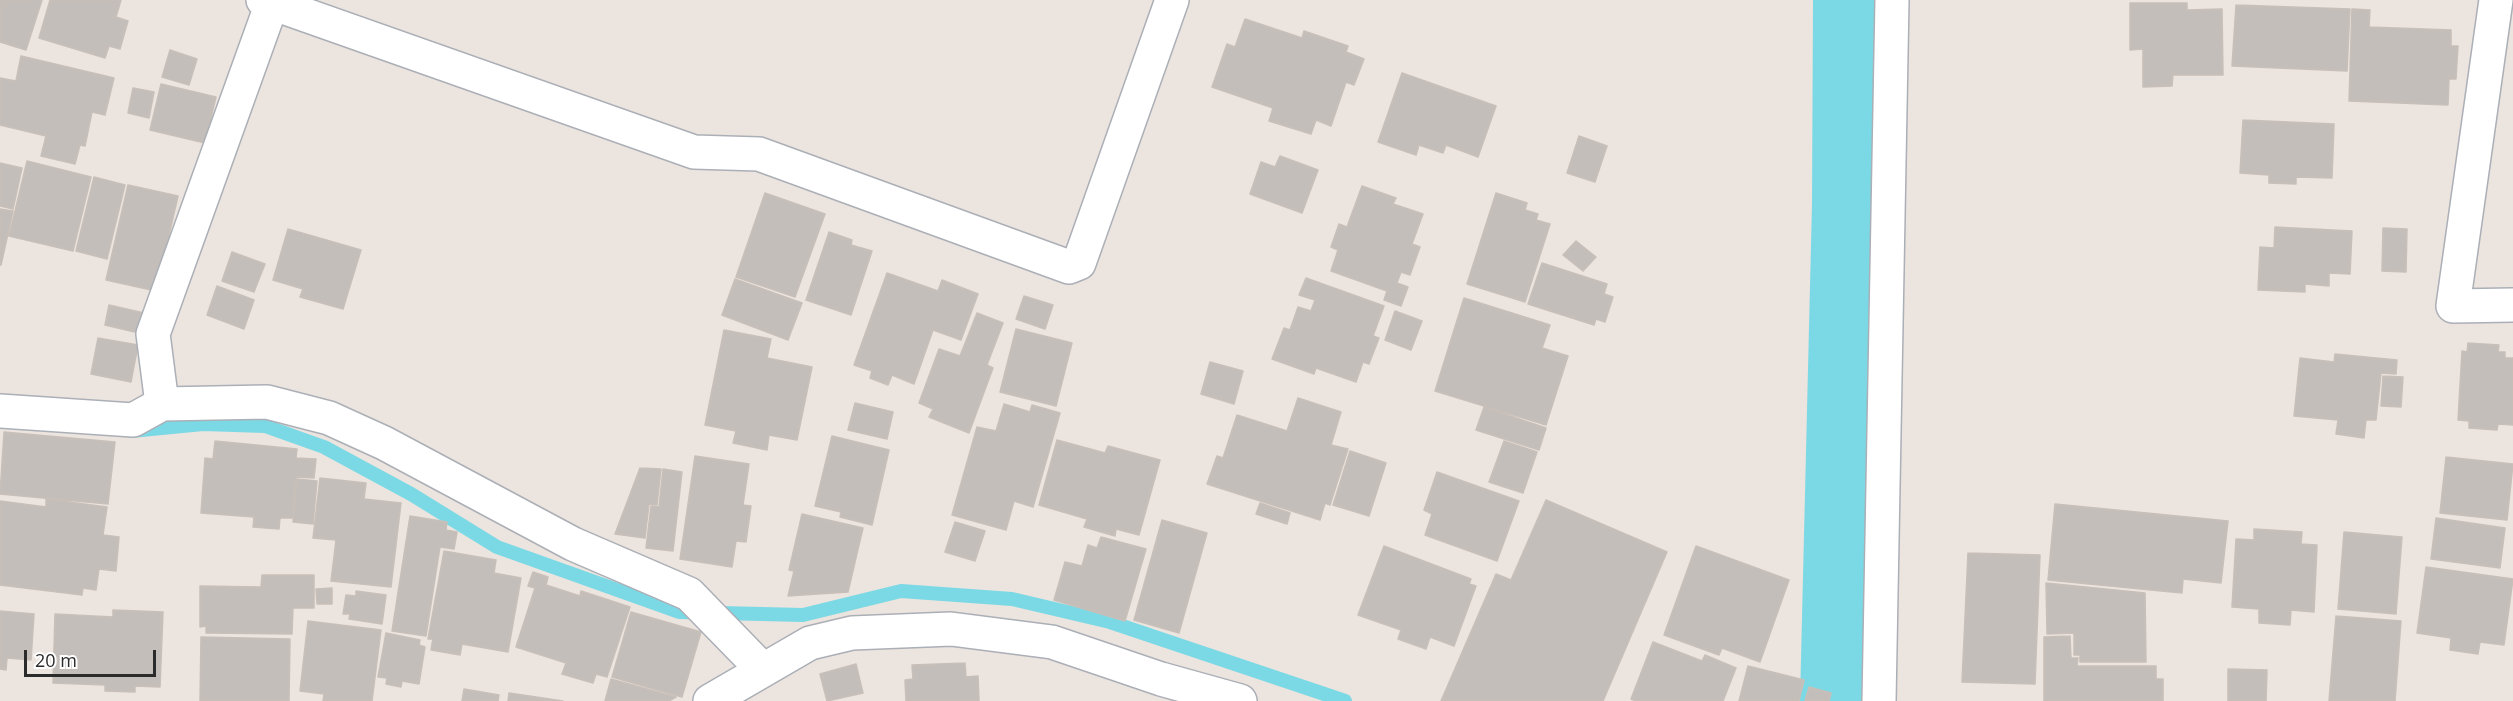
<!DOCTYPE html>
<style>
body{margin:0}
#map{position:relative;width:2513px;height:701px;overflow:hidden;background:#ece4df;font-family:"Open Sans",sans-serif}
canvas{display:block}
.scale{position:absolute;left:24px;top:650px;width:132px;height:27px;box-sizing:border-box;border:3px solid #2b2b2b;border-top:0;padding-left:8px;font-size:18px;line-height:21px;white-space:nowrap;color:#2b2b2b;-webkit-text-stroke:4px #fff;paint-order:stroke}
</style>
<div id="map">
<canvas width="2513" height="701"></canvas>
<div class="scale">20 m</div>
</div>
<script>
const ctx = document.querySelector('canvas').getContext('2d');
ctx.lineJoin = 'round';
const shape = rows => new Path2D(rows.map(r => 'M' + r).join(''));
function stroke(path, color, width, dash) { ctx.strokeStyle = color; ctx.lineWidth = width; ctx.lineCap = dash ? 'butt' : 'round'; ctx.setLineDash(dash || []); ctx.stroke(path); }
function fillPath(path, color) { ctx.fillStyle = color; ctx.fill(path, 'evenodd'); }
stroke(shape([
 [131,431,203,424,265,426,324,447,411,494,497,547,679,612,803,615,901,591,1012,599,1110,622,1345,701]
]), '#7bd9e5', 14);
stroke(shape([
 [1840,701,1852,204,1853,0]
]), '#7bd9e5', 80);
const building = shape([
 [0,0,42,0,26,50,0,42,0,0],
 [50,0,121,0,116,17,128,21,120,49,109,46,105,58,39,38,50,0],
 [2130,3,2187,3,2187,10,2222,9,2223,75,2173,75,2172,86,2143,87,2143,49,2130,50,2130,3],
 [2236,5,2350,9,2347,71,2232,66,2236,5],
 [2352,9,2370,10,2369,27,2451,30,2451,46,2458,46,2456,79,2449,79,2448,105,2349,101,2352,9],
 [1245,19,1302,38,1304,31,1348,46,1346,52,1364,59,1354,85,1346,82,1331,126,1316,120,1311,134,1269,121,1273,108,1212,87,1227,44,1235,47,1245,19],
 [170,50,197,59,189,85,162,77,170,50],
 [21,56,114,78,105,115,92,112,85,146,80,145,75,164,41,156,46,136,0,125,0,78,16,81,21,56],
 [1402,73,1496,106,1478,157,1446,145,1443,153,1419,145,1416,155,1378,142,1402,73],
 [161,84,216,97,205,143,150,130,161,84],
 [133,88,154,92,149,118,128,113,133,88],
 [2243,120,2334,124,2332,178,2296,177,2296,184,2269,183,2269,175,2240,173,2243,120],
 [1579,136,1607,146,1595,182,1567,173,1579,136],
 [1280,156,1318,170,1302,213,1250,194,1261,162,1275,167,1280,156],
 [27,161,91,177,73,251,9,236,27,161],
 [0,163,22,168,13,209,0,206,0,163],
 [94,177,125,185,107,259,76,251,94,177],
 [128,185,178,196,156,291,106,280,128,185],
 [1362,186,1396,198,1393,204,1423,214,1412,244,1420,247,1410,275,1401,272,1397,283,1408,287,1401,306,1384,300,1387,291,1331,271,1338,250,1331,247,1339,224,1347,227,1362,186],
 [765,193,825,214,795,297,736,277,765,193],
 [1496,193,1527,203,1525,210,1538,214,1536,220,1550,224,1525,302,1467,284,1496,193],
 [0,209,13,211,1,265,0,265,0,209],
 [2275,227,2352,231,2350,274,2329,273,2329,286,2305,284,2305,292,2258,290,2260,247,2274,248,2275,227],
 [2383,228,2407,229,2406,272,2382,271,2383,228],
 [288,229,361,250,343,309,300,297,303,289,273,280,288,229],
 [829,232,852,240,851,245,872,251,851,315,806,300,829,232],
 [1576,241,1596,257,1583,271,1563,255,1576,241],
 [232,252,265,264,254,292,222,281,232,252],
 [1542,263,1607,284,1604,294,1613,297,1605,322,1596,319,1594,325,1528,304,1542,263],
 [887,273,938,291,942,280,978,294,961,340,933,330,914,384,892,375,888,385,870,378,872,371,854,365,887,273],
 [1306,278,1384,306,1373,336,1379,338,1369,364,1363,362,1356,382,1316,368,1314,374,1272,359,1284,328,1290,330,1298,307,1311,311,1315,300,1299,295,1306,278],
 [735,279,802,303,788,340,722,315,735,279],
 [217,286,254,300,244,329,207,315,217,286],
 [1024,296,1053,305,1045,329,1016,319,1024,296],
 [1464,298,1550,325,1542,348,1568,356,1546,425,1435,391,1464,298],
 [109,305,144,313,139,333,105,325,109,305],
 [1395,311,1422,321,1411,350,1385,340,1395,311],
 [977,313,1003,323,987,365,993,368,969,433,929,417,933,409,919,403,939,349,960,356,977,313],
 [1016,329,1072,343,1056,406,1000,392,1016,329],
 [724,330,771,339,767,358,812,367,797,440,769,435,767,450,733,443,736,431,705,425,724,330],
 [98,338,138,345,131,382,91,374,98,338],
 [2468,343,2499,345,2498,352,2505,352,2505,358,2513,358,2513,425,2498,424,2497,430,2469,428,2469,421,2458,420,2462,351,2467,352,2468,343],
 [2335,354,2397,360,2396,374,2381,373,2376,420,2366,420,2364,438,2336,434,2338,420,2294,416,2300,358,2334,362,2335,354],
 [1210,362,1243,371,1234,404,1201,394,1210,362],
 [2383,376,2403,377,2401,407,2381,406,2383,376],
 [1298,398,1341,412,1331,445,1348,449,1330,505,1325,503,1320,520,1207,484,1217,456,1223,458,1237,415,1287,431,1298,398],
 [855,403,893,412,887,439,848,430,855,403],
 [1004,404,1030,412,1032,405,1060,413,1033,507,1014,501,1006,530,952,515,977,427,996,431,1004,404],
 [1484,407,1546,428,1539,450,1476,430,1484,407],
 [4,432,115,442,108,504,0,494,4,432],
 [832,436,889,450,872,525,840,517,841,512,815,506,832,436],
 [1057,440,1105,453,1108,446,1160,460,1139,535,1116,529,1115,536,1084,527,1087,519,1039,505,1057,440],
 [215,441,297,449,296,458,316,459,314,478,296,477,293,518,280,518,279,529,253,527,254,517,201,513,205,458,213,459,215,441],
 [1504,441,1537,452,1523,493,1489,482,1504,441],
 [1350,451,1386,463,1369,516,1333,505,1350,451],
 [695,456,749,464,743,505,751,506,746,542,736,541,732,567,680,559,695,456],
 [2446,457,2513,464,2507,520,2440,513,2446,457],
 [640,468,661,469,657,505,649,504,645,538,615,534,640,468],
 [663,469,682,472,673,551,646,548,651,506,659,507,663,469],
 [1437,472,1519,501,1497,561,1425,535,1432,514,1424,510,1437,472],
 [320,478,366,483,364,499,401,503,391,587,331,581,336,540,313,538,320,478],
 [297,479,317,481,313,524,293,522,297,479],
 [46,499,107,507,103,535,119,537,116,571,99,569,96,590,83,588,82,595,0,585,0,501,46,507,46,499],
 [1546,500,1667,552,1603,701,1441,701,1496,574,1511,580,1546,500],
 [1260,503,1290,513,1287,524,1256,514,1260,503],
 [2055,504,2228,521,2221,583,2183,579,2182,593,2048,580,2055,504],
 [802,514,863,528,848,592,788,596,794,571,789,570,802,514],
 [410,516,447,522,446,530,457,532,454,549,440,547,426,636,392,631,410,516],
 [2436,518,2505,528,2500,568,2431,559,2436,518],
 [1162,520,1207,533,1179,633,1134,620,1162,520],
 [955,522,985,531,975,561,945,552,955,522],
 [2254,529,2302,532,2301,544,2317,545,2314,612,2291,610,2290,625,2259,623,2259,609,2232,607,2236,539,2254,540,2254,529],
 [2344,532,2402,537,2396,614,2338,609,2344,532],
 [1101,537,1146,549,1125,621,1054,600,1065,562,1082,566,1088,545,1097,548,1101,537],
 [1384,546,1471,579,1469,584,1476,586,1454,646,1430,637,1426,649,1398,639,1401,630,1358,615,1384,546],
 [1696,546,1789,580,1760,662,1722,648,1719,655,1664,635,1696,546],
 [444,551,496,560,494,573,521,578,508,652,462,644,460,655,431,650,433,639,428,639,444,551],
 [1968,553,2040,555,2035,684,1962,682,1968,553],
 [2426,567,2513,579,2504,645,2480,642,2478,654,2450,650,2451,638,2417,633,2426,567],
 [533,572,548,577,546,585,580,596,581,591,630,607,607,677,596,674,593,683,562,674,566,663,516,647,535,588,528,586,533,572],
 [262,575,314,575,314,608,293,608,292,634,206,633,206,626,200,627,200,586,261,587,262,575],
 [2046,583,2145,593,2146,662,2080,662,2080,655,2074,655,2074,633,2047,634,2046,583],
 [332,588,332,604,317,604,316,589,332,588],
 [356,591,386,595,382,624,349,619,350,614,343,614,346,595,356,596,356,591],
 [113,610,163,612,160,687,135,686,135,692,105,691,105,685,53,683,55,614,113,617,113,610],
 [0,611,34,614,31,660,7,658,6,670,0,669,0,611],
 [631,612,701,632,682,697,612,677,631,612],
 [2336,616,2401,621,2395,701,2329,701,2336,616],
 [308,621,381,630,372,701,323,701,324,694,300,691,308,621],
 [386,633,420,640,419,645,425,647,419,684,402,681,401,687,386,684,387,678,378,677,386,633],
 [2070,636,2071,658,2078,658,2077,666,2156,666,2156,679,2163,679,2163,701,2044,701,2044,637,2070,636],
 [201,637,290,639,289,701,200,701,201,637],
 [1653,642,1702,661,1705,655,1736,668,1723,701,1636,701,1631,699,1653,642],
 [965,663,966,677,978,676,979,701,906,701,905,680,913,679,912,665,965,663],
 [856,664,863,693,827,701,820,674,856,664],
 [1748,666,1804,680,1799,701,1739,701,1748,666],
 [2228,669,2267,670,2266,701,2228,701,2228,669],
 [611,679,676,697,669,701,605,701,611,679],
 [1809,687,1831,693,1829,701,1805,701,1809,687],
 [464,689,499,695,498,701,462,701,464,689],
 [509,693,563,701,508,701,509,693]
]);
fillPath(building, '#c4bebb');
stroke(building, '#c7bfb8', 1.5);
const minor = shape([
 [263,0,694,152,759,154,1069,267,1079,263,1172,0],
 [2496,0,2453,306,2513,305],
 [162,404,153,334,272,3],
 [0,411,133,420,162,404,267,402,329,418,384,443,573,544,689,594,763,670],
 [710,701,810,643,852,633,951,629,1052,642,1161,679,1240,701]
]);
const tertiary = shape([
 [1879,701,1892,0]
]);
stroke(minor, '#abafb6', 36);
stroke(tertiary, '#abafb6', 36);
stroke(minor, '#fff', 33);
stroke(tertiary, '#fff', 33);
</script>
